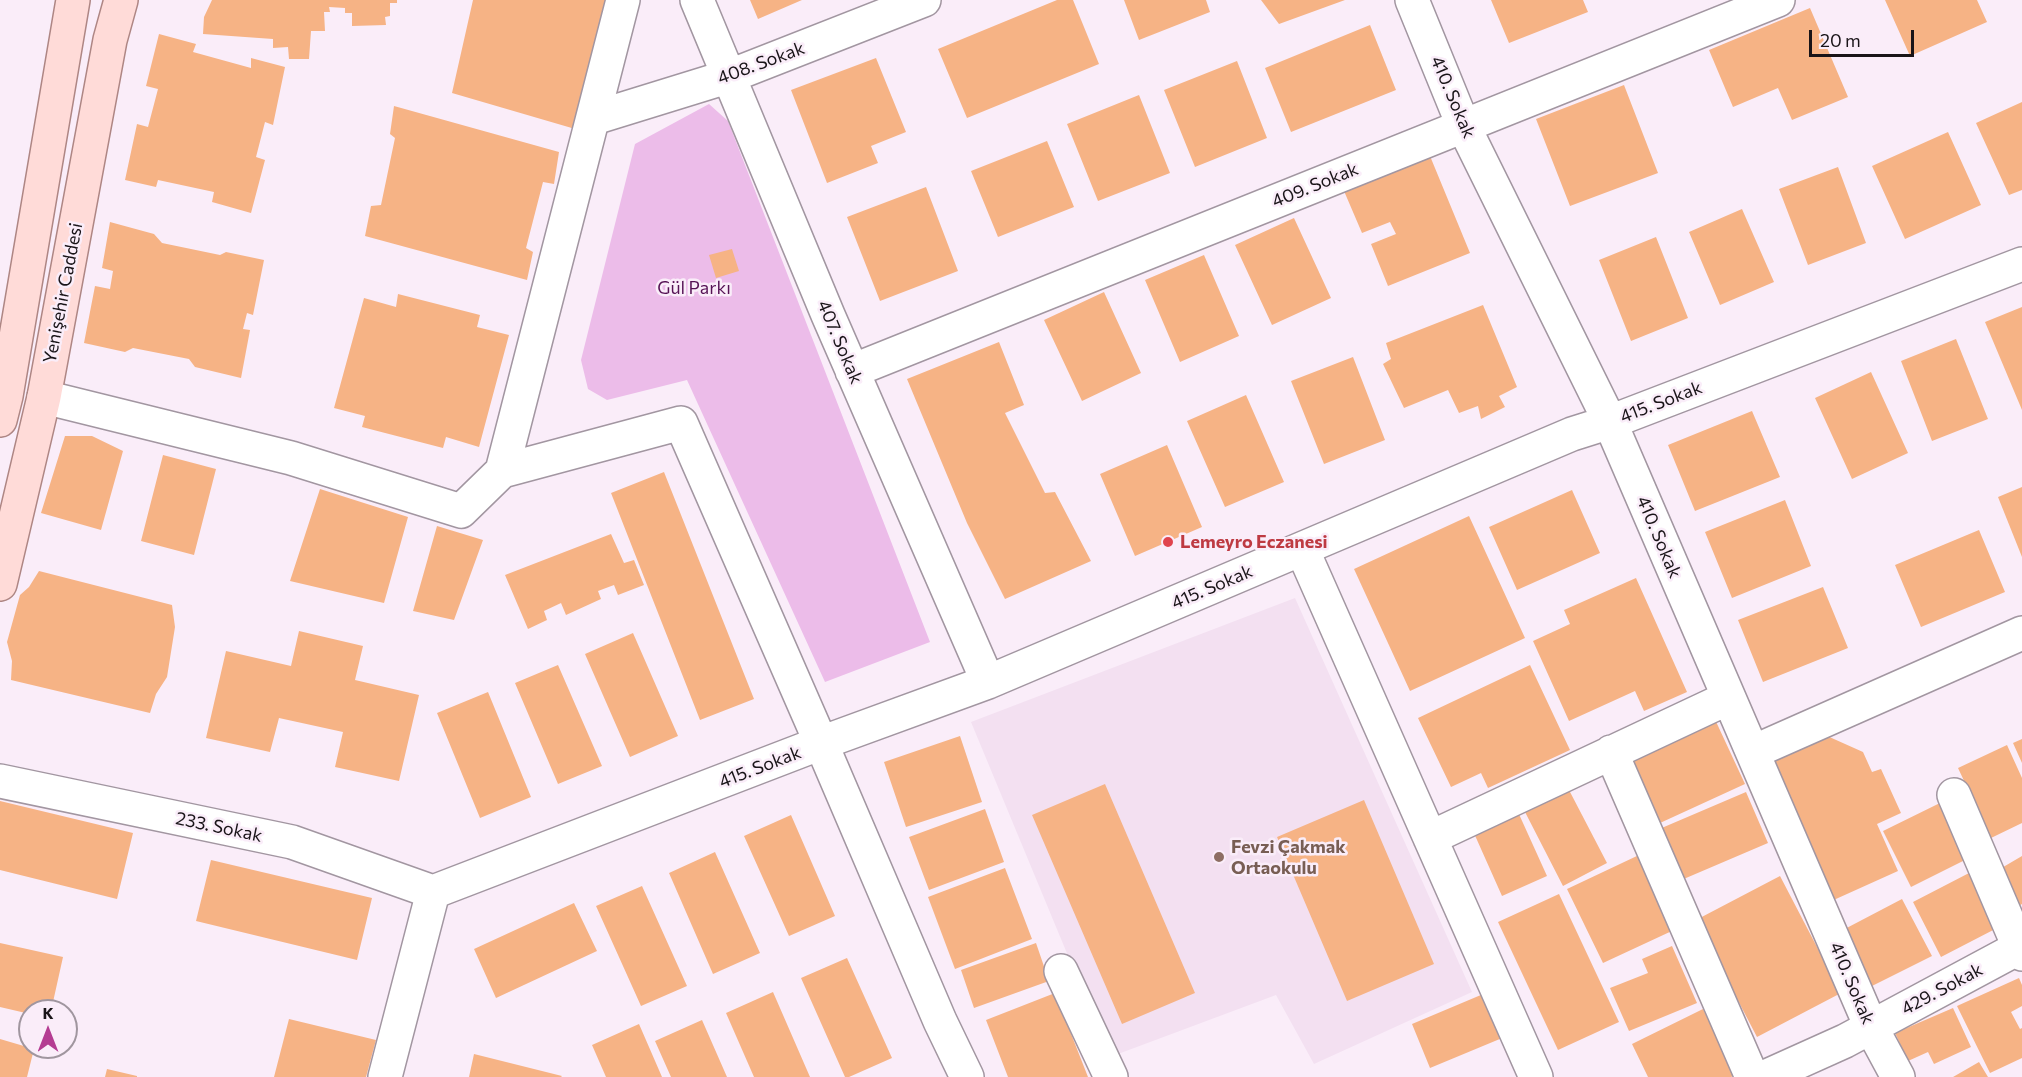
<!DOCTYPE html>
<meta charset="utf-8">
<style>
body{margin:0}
#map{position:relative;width:2022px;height:1077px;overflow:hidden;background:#faedf9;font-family:Commissioner,sans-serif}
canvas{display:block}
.north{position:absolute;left:18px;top:999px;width:60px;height:60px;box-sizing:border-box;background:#faedf9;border:2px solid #a0969f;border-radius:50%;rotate:0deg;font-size:16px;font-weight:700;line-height:24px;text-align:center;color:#191418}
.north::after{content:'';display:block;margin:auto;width:21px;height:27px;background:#b43c92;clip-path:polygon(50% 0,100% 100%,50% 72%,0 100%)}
.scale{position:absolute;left:1809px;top:30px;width:105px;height:27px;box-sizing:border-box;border:3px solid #191418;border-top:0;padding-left:8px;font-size:18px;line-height:21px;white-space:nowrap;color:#191418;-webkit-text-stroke:4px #faedf9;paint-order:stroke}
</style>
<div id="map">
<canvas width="2022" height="1077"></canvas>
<div class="north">K</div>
<div class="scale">20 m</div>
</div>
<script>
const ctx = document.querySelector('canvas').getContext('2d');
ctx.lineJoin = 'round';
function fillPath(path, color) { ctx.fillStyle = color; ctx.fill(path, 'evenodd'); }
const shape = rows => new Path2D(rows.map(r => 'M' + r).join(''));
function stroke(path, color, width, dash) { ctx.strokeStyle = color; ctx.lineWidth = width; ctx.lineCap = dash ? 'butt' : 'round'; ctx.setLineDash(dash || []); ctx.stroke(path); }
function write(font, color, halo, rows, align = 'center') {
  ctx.font = font + ' Commissioner,sans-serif'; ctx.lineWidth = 5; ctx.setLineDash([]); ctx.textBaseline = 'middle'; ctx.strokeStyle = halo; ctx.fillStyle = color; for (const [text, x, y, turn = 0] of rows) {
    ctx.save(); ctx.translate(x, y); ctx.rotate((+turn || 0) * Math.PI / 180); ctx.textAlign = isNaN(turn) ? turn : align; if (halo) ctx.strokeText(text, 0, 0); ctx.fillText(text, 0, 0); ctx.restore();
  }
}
fillPath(shape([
 [1295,598,1472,992,1314,1064,1276,995,1110,1057,971,722]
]), '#f3e0f1');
fillPath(shape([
 [709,104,728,121,930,642,825,682,687,380,607,400,588,389,581,360,635,144]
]), '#ecbce9');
fillPath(shape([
 [212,0,397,0,397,3,390,3,390,16,385,17,386,25,352,26,352,13,345,13,345,8,329,7,330,12,324,12,325,31,311,31,309,59,289,59,288,47,273,48,273,39,203,34,204,17],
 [473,0,616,0,582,131,452,93],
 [750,0,802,0,758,19],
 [1057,0,1073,0,1099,64,967,118,938,49],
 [1124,0,1206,0,1210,12,1139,40],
 [1261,0,1345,0,1279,24],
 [1491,0,1583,0,1588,12,1509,43],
 [1885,0,1977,0,1987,22,1910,56],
 [1810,8,1848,97,1792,120,1778,88,1733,107,1709,50],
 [1370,25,1396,90,1291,132,1265,68],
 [159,34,196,44,193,52,251,68,251,58,285,67,273,125,265,122,256,157,265,160,251,213,212,202,214,192,158,180,156,187,125,180,137,124,148,127,158,89,146,86],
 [876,58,906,132,871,146,878,163,827,183,791,90],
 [1237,61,1267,138,1195,167,1164,90],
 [1624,85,1658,173,1570,206,1536,119],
 [1139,95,1170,173,1098,201,1067,124],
 [2022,102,2022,190,2009,195,1976,123],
 [394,106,559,152,554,184,543,182,526,248,533,252,527,280,365,236,371,206,381,205,395,138,390,134],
 [1948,132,1981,205,1905,239,1872,166],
 [1047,141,1074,207,998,237,971,171],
 [1430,156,1470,253,1388,286,1371,244,1396,234,1390,222,1362,233,1344,191],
 [1838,167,1866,243,1808,265,1779,189],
 [926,187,958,271,880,301,847,217],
 [1742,209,1774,282,1720,305,1689,232],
 [1294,218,1331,298,1272,325,1235,245],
 [110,222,154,234,162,243,220,255,226,252,264,260,253,315,247,313,243,329,250,330,241,378,195,367,189,359,133,348,125,352,84,343,95,286,110,289,113,271,102,268],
 [1656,237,1688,318,1631,341,1599,260],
 [732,249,739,271,716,278,709,255],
 [1204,255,1239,336,1180,362,1145,280],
 [1104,292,1141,373,1082,401,1044,320],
 [398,294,480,315,477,327,509,335,479,447,446,437,443,448,362,427,365,416,334,408,364,298,396,307],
 [1483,305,1517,387,1499,396,1505,407,1481,419,1478,406,1459,413,1448,390,1404,408,1383,364,1391,359,1386,343],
 [2022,307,2022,410,1985,322],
 [1956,339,1988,419,1932,441,1901,361],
 [999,342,1024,405,1005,413,1045,493,1055,492,1091,561,1005,599,967,523,907,379],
 [1353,357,1385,440,1324,464,1291,381],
 [1871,372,1908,453,1852,479,1815,398],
 [1246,395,1284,482,1225,507,1187,421],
 [1752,411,1780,477,1695,511,1668,445],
 [65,436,92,436,123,451,101,530,41,513],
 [1167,445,1202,527,1135,556,1100,474],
 [163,455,216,469,194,555,141,541],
 [664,472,754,699,700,720,611,493],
 [2022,487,2022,557,1998,497],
 [320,489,408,517,384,603,290,581],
 [1572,490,1600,553,1517,590,1489,527],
 [1785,500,1811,566,1732,598,1705,532],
 [1469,516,1525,638,1410,691,1354,569],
 [437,526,483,540,454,620,413,611],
 [1979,530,2005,592,1921,627,1895,565],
 [611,534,624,563,634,560,644,585,618,595,614,585,598,591,601,599,566,615,561,603,544,611,547,620,528,629,505,575],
 [39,571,172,605,175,627,167,677,156,694,150,713,11,680,12,661,7,642,20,595,29,587],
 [1636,578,1687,692,1644,711,1635,691,1569,721,1533,641,1570,624,1564,610],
 [1823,587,1848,648,1763,682,1738,620],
 [299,631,363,646,355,680,419,695,399,781,335,767,343,732,279,718,270,752,206,738,226,651,291,666],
 [633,633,678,736,630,757,585,654],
 [558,665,602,766,558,784,515,683],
 [1530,665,1570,750,1488,788,1481,773,1451,787,1418,718],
 [488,692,531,797,480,818,437,713],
 [1712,713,1745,784,1660,823,1628,752],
 [1816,731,1863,752,1872,772,1881,769,1901,813,1877,824,1898,871,1827,903,1761,755],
 [960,736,982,802,906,827,884,762],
 [2022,739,2022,763,2013,743],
 [2007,745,2022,778,2022,823,1991,838,1958,768],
 [1105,784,1195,993,1122,1024,1032,815],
 [1569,790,1607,863,1563,886,1525,812],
 [1746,792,1768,843,1679,881,1657,830],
 [1364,800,1434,964,1347,1001,1277,837],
 [0,801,133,833,117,899,0,870],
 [1942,802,1969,858,1911,887,1883,831],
 [985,809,1004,862,929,890,909,837],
 [1518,812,1547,876,1502,896,1473,831],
 [791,815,835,916,789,936,744,836],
 [715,852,760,953,713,974,669,873],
 [1639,855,1674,930,1603,963,1567,889],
 [2022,856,2022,904,2015,908,1993,873],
 [211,860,372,898,357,960,196,921],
 [1005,868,1032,939,955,969,928,897],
 [1971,872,1999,927,1941,957,1913,902],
 [1780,876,1841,993,1757,1037,1696,920],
 [642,886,687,986,641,1006,596,906],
 [1559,894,1619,1022,1558,1050,1498,922],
 [1902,899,1932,956,1868,988,1839,932],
 [574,903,597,951,496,998,474,949],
 [0,943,63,957,51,1011,30,1011,30,1014,0,1007],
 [1036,943,1049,981,974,1008,961,970],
 [1672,946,1697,1003,1629,1031,1610,988,1648,973,1642,959],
 [847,958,892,1058,849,1077,845,1077,801,978],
 [2019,978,2022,985,2022,1006,2011,1012,2020,1029,2022,1028,2022,1058,1990,1073,1957,1006],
 [773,992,810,1077,754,1077,726,1013],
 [1488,992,1507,1036,1430,1068,1412,1024],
 [1055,993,1088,1077,1008,1077,986,1020],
 [1953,1008,1971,1047,1934,1064,1928,1052,1908,1061,1895,1033],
 [1703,1009,1736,1075,1731,1077,1648,1077,1632,1044],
 [289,1019,376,1040,366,1077,274,1077],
 [702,1020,727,1077,671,1077,655,1041],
 [639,1024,662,1077,606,1077,592,1045],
 [0,1039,34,1049,27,1077,0,1077],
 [474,1054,562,1076,561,1077,469,1077],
 [1979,1062,1988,1077,1953,1077],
 [107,1069,137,1076,137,1077,105,1077]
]), '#f6b385');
const minor = shape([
 [623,0,502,471,681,423,821,743,940,1021,967,1077],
 [697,0,828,315,988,682],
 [1412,0,1463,125,1610,422,1871,1027,1898,1077],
 [594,118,730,76,924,0],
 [852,371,1778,0],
 [44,397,291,458,461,511,502,471],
 [1302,549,1536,1077],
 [1611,752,1752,1077],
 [1753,752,2022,633],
 [0,781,292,842,433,892],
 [1954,795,2022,954],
 [1430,838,1728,698],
 [433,892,821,743,988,682,1572,434,1610,422,2022,264],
 [1061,971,1111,1077],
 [385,1077,433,892],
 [1765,1077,1845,1041,2022,946]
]);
const major = shape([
 [0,420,6,396,73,0],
 [0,584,44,397,110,40,121,0]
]);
stroke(minor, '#a296a1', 36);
stroke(major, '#ae8684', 36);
stroke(minor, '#fff', 33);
stroke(major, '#ffdbd8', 33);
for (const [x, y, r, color] of [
 [1168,542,6,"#e0444e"],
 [1219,857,6,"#8d6e63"]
]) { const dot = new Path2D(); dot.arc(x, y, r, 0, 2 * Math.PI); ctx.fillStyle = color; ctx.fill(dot); stroke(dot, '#faedf9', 2); }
write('18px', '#191418', '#faedf9', [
 ["408. Sokak",761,63,-20],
 ["410. Sokak",1453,97,67],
 ["409. Sokak",1315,185,-22],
 ["Yenişehir Caddesi",63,293,-79],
 ["407. Sokak",840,342,67],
 ["415. Sokak",1661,402,-21],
 ["410. Sokak",1659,537,67],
 ["415. Sokak",1212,587,-23],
 ["415. Sokak",760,767,-21],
 ["233. Sokak",219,827,12],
 ["410. Sokak",1852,983,67],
 ["429. Sokak",1942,989,-28]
]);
write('18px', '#561255', '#faedf9', [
 ["Gül Parkı",694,288]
]);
write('bold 18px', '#be3a42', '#faedf9', [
 ["Lemeyro Eczanesi",1180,542]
], 'left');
write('bold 18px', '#785e54', '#faedf9', [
 ["Fevzi Çakmak",1231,847],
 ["Ortaokulu",1231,868]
], 'left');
</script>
